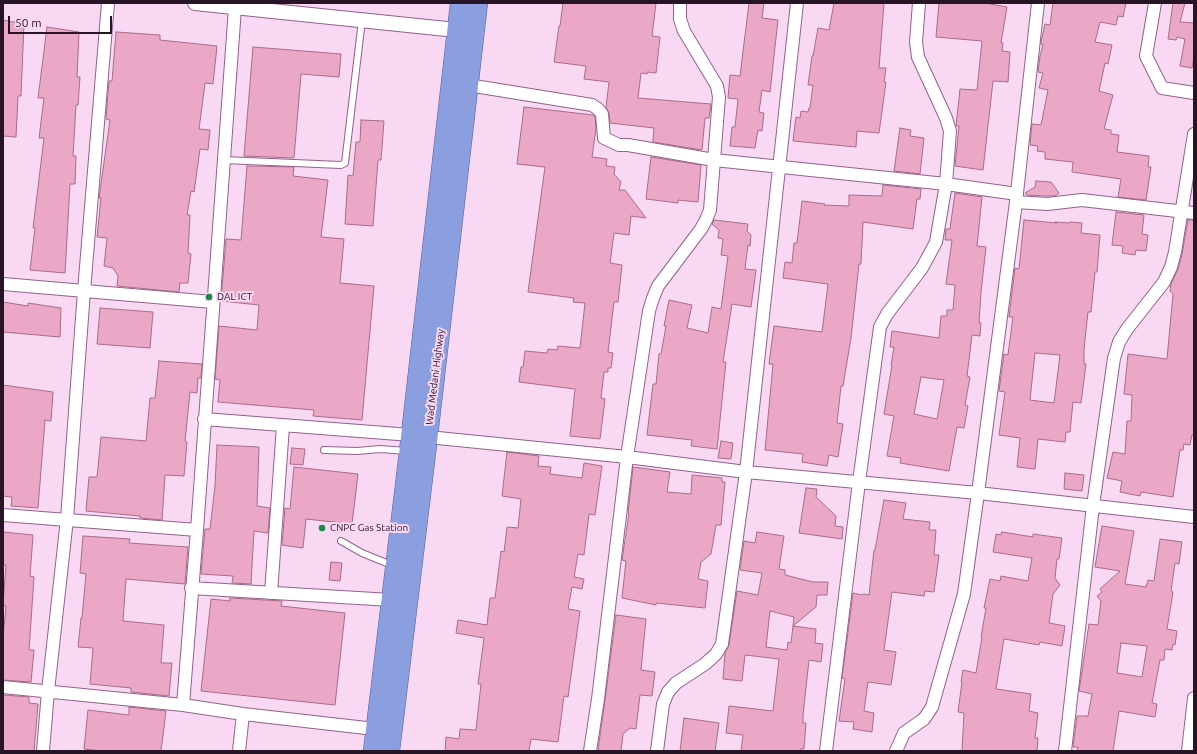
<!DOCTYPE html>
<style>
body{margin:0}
#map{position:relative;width:1197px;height:754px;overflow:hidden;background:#f9d8f4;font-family:Ubuntu,sans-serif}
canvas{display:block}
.frame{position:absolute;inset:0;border:4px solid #271425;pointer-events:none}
.scale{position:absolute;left:8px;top:16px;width:104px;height:18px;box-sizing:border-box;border:2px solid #271425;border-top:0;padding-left:5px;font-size:12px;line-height:14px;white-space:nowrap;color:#271425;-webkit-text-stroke:3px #f9d8f4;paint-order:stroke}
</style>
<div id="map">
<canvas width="1197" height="754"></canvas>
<div class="frame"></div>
<div class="scale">50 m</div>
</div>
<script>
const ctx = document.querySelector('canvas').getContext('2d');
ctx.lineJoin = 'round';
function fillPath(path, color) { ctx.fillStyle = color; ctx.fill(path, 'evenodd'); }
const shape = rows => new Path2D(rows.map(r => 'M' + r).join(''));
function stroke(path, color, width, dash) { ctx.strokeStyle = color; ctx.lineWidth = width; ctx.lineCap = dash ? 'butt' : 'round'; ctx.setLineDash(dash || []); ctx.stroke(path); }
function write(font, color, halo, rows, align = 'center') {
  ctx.font = font + ' Ubuntu,sans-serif'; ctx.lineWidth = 4; ctx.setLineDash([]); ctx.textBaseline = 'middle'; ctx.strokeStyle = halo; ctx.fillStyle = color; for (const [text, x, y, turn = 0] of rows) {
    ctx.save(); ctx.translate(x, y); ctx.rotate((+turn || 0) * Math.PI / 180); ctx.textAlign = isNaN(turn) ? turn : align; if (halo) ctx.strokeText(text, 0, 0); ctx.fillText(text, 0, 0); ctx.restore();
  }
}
const building = shape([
 [563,3,656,3,652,36,660,37,656,73,647,72,647,74,641,73,638,98,711,104,709,118,705,118,702,150,653,142,654,128,610,123,609,113,606,107,609,82,584,79,586,66,554,62,559,26,560,26,563,3],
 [749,3,764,3,762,18,778,20,770,92,762,90,759,112,764,113,762,131,758,130,755,148,730,146,732,127,735,127,738,99,728,98,730,75,740,76,749,3],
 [834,3,884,3,879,68,886,68,884,82,886,82,879,133,857,131,856,147,793,141,796,117,800,118,801,111,808,112,809,108,810,108,813,85,808,85,812,56,813,56,818,28,829,30,834,3],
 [939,3,985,3,1007,7,1001,43,1003,43,1002,51,1010,52,1008,82,993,81,983,170,955,166,959,126,956,126,960,89,977,90,982,41,936,37,939,3],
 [1053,3,1126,3,1123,17,1118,16,1116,25,1100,22,1095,42,1112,45,1108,64,1105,63,1099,91,1113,95,1104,129,1111,130,1111,134,1119,135,1117,152,1149,156,1148,167,1151,167,1146,200,1118,197,1121,179,1072,172,1073,162,1045,159,1045,152,1037,151,1038,146,1030,145,1032,124,1041,125,1048,90,1039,88,1043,73,1038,72,1040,56,1043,45,1041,44,1041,42,1045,24,1050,25,1053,3],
 [1173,3,1185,3,1180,22,1194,23,1194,57,1192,68,1180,66,1185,39,1177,37,1176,40,1168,39,1173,3],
 [3,20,24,24,21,96,18,96,16,137,3,136,3,20],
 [47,27,79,32,77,77,80,77,78,105,76,105,73,156,76,156,75,184,70,184,65,273,30,270,35,228,33,228,44,138,39,138,44,98,38,98,47,27],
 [116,32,160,35,160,40,217,46,213,84,205,83,199,129,210,130,208,150,200,149,194,192,191,191,187,215,190,215,188,253,191,254,188,283,180,283,179,292,117,286,118,276,113,268,104,266,107,238,97,237,101,198,99,198,110,120,106,119,109,81,112,81,116,32],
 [253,47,341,54,339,77,301,74,294,158,244,156,253,47],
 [524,107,593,115,595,117,596,128,592,157,607,159,606,166,615,167,614,174,621,182,619,190,625,190,646,218,631,216,629,235,614,233,610,263,622,265,618,302,614,302,608,352,613,353,611,368,608,368,608,372,604,372,601,398,605,399,600,439,570,436,575,389,519,382,521,367,523,367,525,351,547,353,548,349,557,350,558,346,580,348,585,303,573,302,574,298,528,292,545,167,517,164,524,107],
 [361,120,384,121,381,160,378,160,373,226,345,224,348,175,353,176,356,142,360,142,361,120],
 [900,128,911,130,910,136,924,138,920,174,894,171,900,128],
 [651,157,701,165,698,202,678,200,678,203,646,199,651,157],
 [247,166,294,167,293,176,328,180,321,237,344,239,340,283,374,286,362,420,313,416,314,410,218,402,220,380,215,379,219,326,257,330,259,305,221,301,226,239,241,240,247,166],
 [1036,181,1051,182,1059,193,1055,196,1047,196,1027,195,1025,193,1035,187,1036,181],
 [883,185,921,189,920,199,917,199,913,229,863,222,861,264,859,264,851,338,843,386,841,386,837,423,843,424,838,457,829,455,827,466,802,462,803,454,765,450,773,364,769,364,774,326,822,332,828,284,783,278,785,262,792,263,794,243,797,243,802,201,825,204,824,205,849,206,849,195,882,196,883,185],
 [955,193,982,197,977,246,986,247,981,292,979,323,981,323,980,336,972,335,967,376,970,377,965,405,968,406,964,428,957,427,949,471,900,463,901,458,887,456,894,416,884,414,892,365,891,365,894,347,890,347,892,331,939,338,941,316,947,316,947,310,953,310,955,285,946,284,952,240,945,240,946,229,950,229,955,193],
 [921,377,944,380,937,419,914,414,921,377],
 [1116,212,1144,215,1142,234,1148,235,1146,251,1136,250,1135,255,1122,253,1123,246,1112,245,1116,212],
 [714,220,748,224,747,231,751,235,750,246,748,245,745,269,756,270,751,307,732,304,723,362,726,362,717,449,691,446,692,440,647,435,653,384,656,384,659,354,661,354,666,326,664,326,669,300,692,305,687,328,708,333,712,307,721,309,728,256,721,255,723,239,718,238,719,230,712,224,714,220],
 [1024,220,1057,223,1055,222,1069,223,1070,222,1082,223,1081,233,1100,235,1097,272,1095,272,1091,312,1088,312,1084,349,1084,364,1086,364,1081,403,1073,402,1070,432,1066,432,1065,442,1038,439,1035,469,1017,467,1020,438,999,435,1005,392,999,391,1004,354,1008,355,1013,317,1009,317,1015,268,1019,269,1024,220],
 [1035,353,1060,355,1054,403,1030,400,1035,353],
 [1188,220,1194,220,1194,436,1192,435,1190,445,1184,444,1183,450,1180,450,1173,497,1141,492,1140,496,1120,492,1122,481,1107,478,1113,452,1125,454,1127,421,1131,421,1132,395,1124,394,1128,354,1167,359,1173,294,1170,291,1171,284,1178,269,1182,254,1188,220],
 [3,302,28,306,28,303,61,308,60,337,3,332,3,302],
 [100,308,153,312,150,348,97,344,100,308],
 [159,361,202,364,201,378,198,378,197,393,190,392,185,441,187,442,184,476,165,475,162,520,140,518,140,516,86,511,89,477,97,477,101,437,146,441,150,398,155,398,159,361],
 [3,385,53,392,51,421,45,420,38,508,11,506,12,497,3,496,3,385],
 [721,441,733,443,731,459,718,458,721,441],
 [217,445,259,447,257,506,270,508,268,533,254,531,251,584,232,583,233,576,201,574,205,529,210,529,215,486,217,445],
 [292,448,305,449,303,465,290,464,292,448],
 [507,452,539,456,538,466,551,467,550,474,582,478,584,463,602,466,595,515,589,514,584,555,578,554,574,577,584,579,582,589,572,587,568,609,580,611,568,697,564,696,558,742,531,739,529,751,445,751,446,737,459,739,460,729,476,730,481,684,478,684,484,638,456,633,458,620,487,625,490,598,495,598,501,551,504,552,507,527,518,528,521,499,502,496,507,452],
 [294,467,358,474,352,524,306,519,303,548,282,545,285,508,290,509,294,467],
 [633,467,670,472,667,492,691,494,692,475,722,478,722,482,725,482,721,525,716,525,711,554,701,562,698,579,708,581,705,608,656,603,656,605,622,598,626,561,622,560,629,513,628,513,633,467],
 [1065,473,1084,475,1082,491,1064,489,1065,473],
 [806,488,817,489,816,497,836,516,835,526,843,527,842,539,799,533,806,488],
 [884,500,906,503,903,519,930,522,929,530,936,530,934,555,939,555,934,592,925,591,924,596,892,592,884,650,896,652,891,685,868,682,864,711,874,713,872,732,853,729,854,722,839,721,845,679,842,678,853,593,862,595,863,594,869,595,874,550,875,550,884,500],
 [1102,526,1134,531,1125,584,1146,587,1148,580,1154,581,1160,539,1182,542,1179,564,1175,563,1171,591,1173,592,1167,629,1177,631,1175,645,1173,644,1172,650,1165,649,1164,660,1160,660,1152,703,1157,704,1155,717,1119,711,1113,751,1077,751,1078,747,1073,747,1077,716,1088,716,1092,694,1079,691,1089,624,1098,625,1101,601,1097,596,1102,592,1100,589,1120,571,1095,567,1102,526],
 [1121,643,1147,646,1142,677,1117,673,1121,643],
 [3,532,33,535,30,576,34,577,29,650,34,650,31,682,3,680,3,637,6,606,3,606,3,603,6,565,3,565,3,532],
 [757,532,784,536,779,569,785,570,785,575,813,582,828,582,827,595,817,595,816,607,793,626,816,629,815,643,823,644,821,662,809,660,803,715,803,723,806,723,804,749,800,749,800,751,741,751,743,735,726,733,729,706,773,711,779,659,745,655,742,681,723,679,725,653,729,645,737,591,758,595,762,573,740,570,744,541,755,543,757,532],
 [770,611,794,617,791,643,788,642,787,650,766,647,770,611],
 [1002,532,1033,537,1033,534,1062,538,1059,559,1057,559,1055,578,1060,585,1053,594,1049,623,1065,626,1062,646,1040,642,1039,645,1004,639,996,689,1031,694,1029,711,1038,713,1035,738,1038,738,1037,751,962,751,964,713,958,712,962,682,961,682,963,670,976,673,982,637,981,637,986,608,984,608,990,579,1000,581,1001,576,1028,581,1032,558,993,552,996,534,1001,535,1002,532],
 [83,536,130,539,129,543,188,547,185,584,126,579,123,621,164,625,161,663,172,663,169,696,131,692,131,688,90,684,93,648,78,647,81,618,82,618,86,574,80,573,83,536],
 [331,562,342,563,340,581,329,580,331,562],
 [230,598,282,601,281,606,345,613,335,705,201,691,211,599,230,601,230,598],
 [616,615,646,619,641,670,655,672,652,696,640,695,636,729,630,728,623,734,621,751,603,751,598,750,605,700,616,615],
 [3,695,29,697,29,703,38,704,34,751,3,751,3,695],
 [129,707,166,711,161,751,101,751,84,749,88,710,129,715,129,707],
 [684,718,719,723,715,751,680,751,684,718]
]);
fillPath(building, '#eba8c6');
stroke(building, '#a96b87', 1);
const service = shape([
 [224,160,341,165,345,163,362,20],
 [324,450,357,451,380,449,407,451],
 [341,541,362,553,394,566]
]);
const minor = shape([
 [1155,3,1146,56,1162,88,1194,93],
 [468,85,592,105,598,109,602,114,604,138,619,145,628,145,714,160,946,184,1017,194],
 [1016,202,1047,204,1082,200,1194,213],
 [3,284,213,302],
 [204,419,411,435],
 [428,437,627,457,746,472,978,493,1194,517],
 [3,515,197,530],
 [191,588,391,600],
 [271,593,283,426],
 [3,687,183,705,243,714,375,729],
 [183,705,197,530,235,8],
 [43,751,48,691,67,519,84,291,108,3],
 [239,751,243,714],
 [590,751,598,699,627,457,649,311,653,298,658,286,701,229,706,220,710,210,719,97,717,86,684,31,680,19,680,3],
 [657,751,663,704,668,692,676,683,705,664,716,654,722,644,746,472,797,3],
 [826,751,859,482,880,327,887,314,922,268,936,242,946,184,950,131,946,118,918,57,916,42,919,3],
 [896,751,904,733,924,719,932,707,964,594,978,493,1016,202,1038,3],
 [1065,751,1093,506,1114,358,1119,342,1127,329,1164,282,1171,267,1175,252,1194,134],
 [1188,751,1194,698]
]);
const tertiary = shape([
 [195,3,466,31]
]);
const trunk = shape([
 [373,751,409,451,460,3],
 [390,751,428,437,478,3]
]);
stroke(service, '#92618c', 8);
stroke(minor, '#92618c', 14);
stroke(tertiary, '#92618c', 16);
stroke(trunk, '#555d99', 20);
stroke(service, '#fff', 6);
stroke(minor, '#fff', 12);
stroke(tertiary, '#fff', 14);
stroke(trunk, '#8b9ee0', 19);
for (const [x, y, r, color] of [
 [209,297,4,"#178c46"],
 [322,528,4,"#178c46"]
]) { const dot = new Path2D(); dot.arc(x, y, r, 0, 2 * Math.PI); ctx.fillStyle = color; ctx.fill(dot); stroke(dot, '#f9d8f4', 1.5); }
write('10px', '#271425', '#f9d8f4', [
 ["DAL ICT",217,297],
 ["CNPC Gas Station",330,528]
], 'left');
write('10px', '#271425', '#f9d8f4', [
 ["Wad Medani Highway",435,377,-83]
]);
</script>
